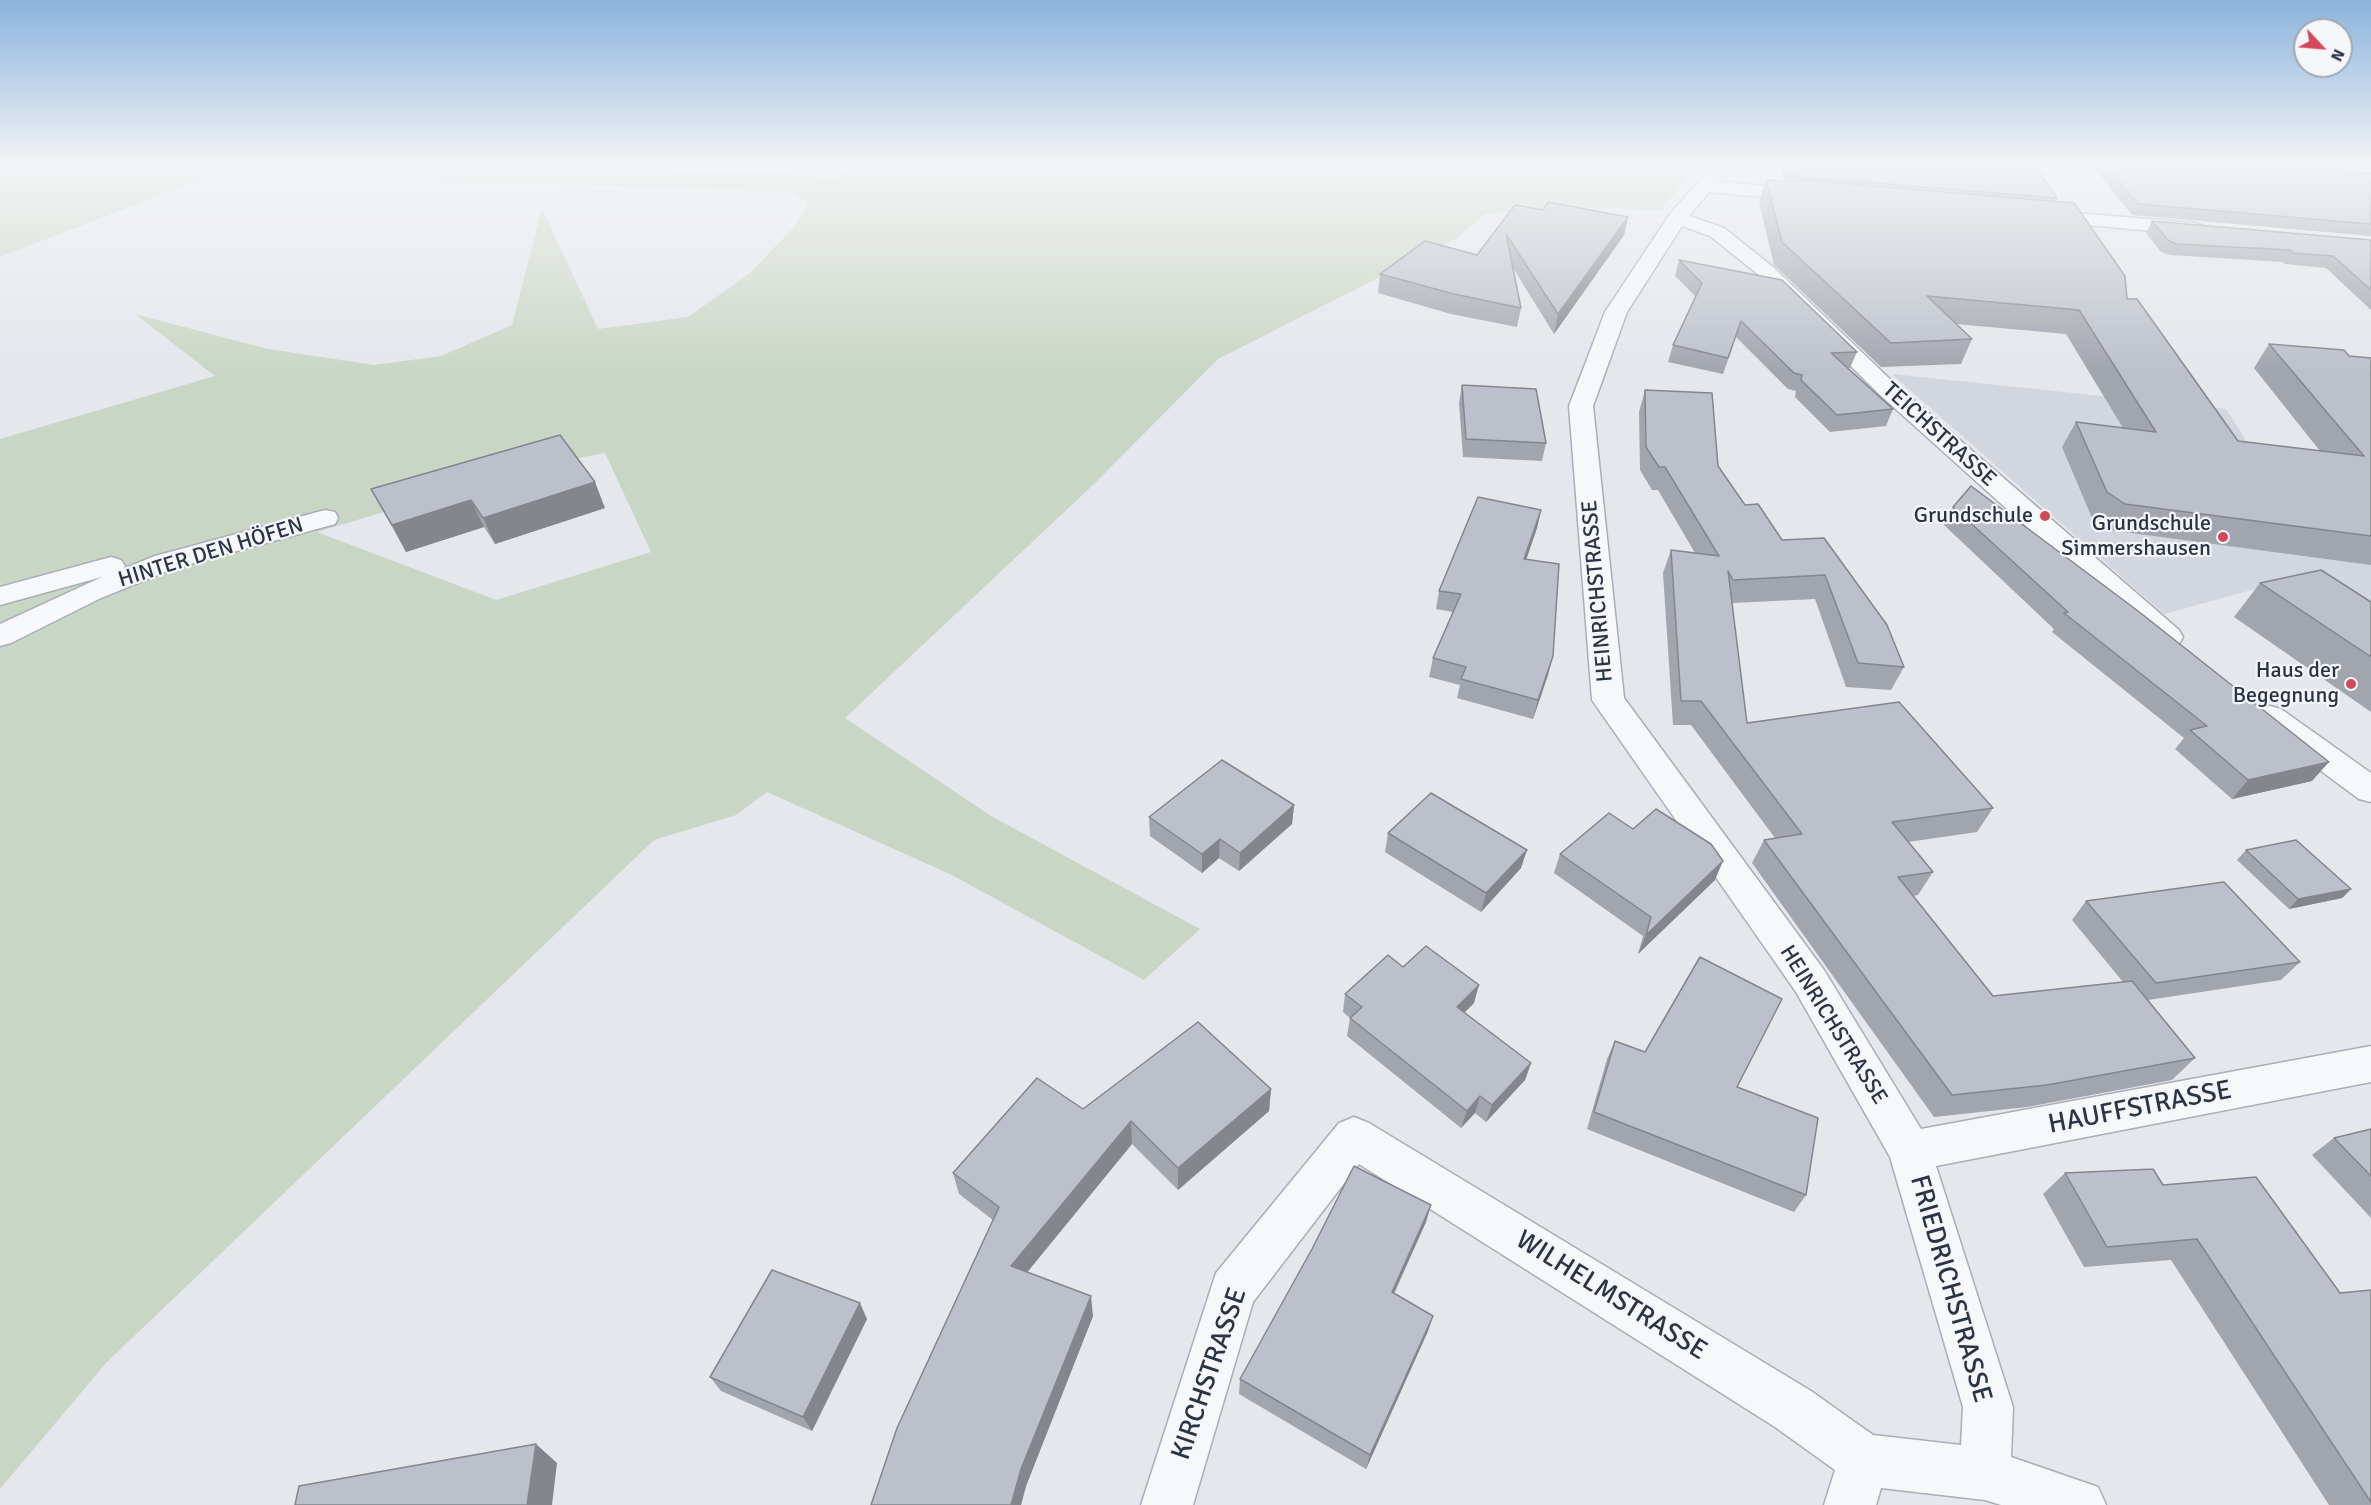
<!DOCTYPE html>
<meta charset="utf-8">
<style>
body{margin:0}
#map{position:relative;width:2371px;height:1505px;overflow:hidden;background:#e4e7ec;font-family:Signika,sans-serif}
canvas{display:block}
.north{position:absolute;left:2293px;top:18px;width:60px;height:60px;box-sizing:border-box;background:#f4f6f9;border:2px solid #a4a8b1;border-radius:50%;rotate:116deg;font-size:16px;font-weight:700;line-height:24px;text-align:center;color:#2b3445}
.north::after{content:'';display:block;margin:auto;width:21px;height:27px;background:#d1495b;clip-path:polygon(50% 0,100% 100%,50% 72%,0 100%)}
</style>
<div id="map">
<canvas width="2371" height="1505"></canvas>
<div class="north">N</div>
</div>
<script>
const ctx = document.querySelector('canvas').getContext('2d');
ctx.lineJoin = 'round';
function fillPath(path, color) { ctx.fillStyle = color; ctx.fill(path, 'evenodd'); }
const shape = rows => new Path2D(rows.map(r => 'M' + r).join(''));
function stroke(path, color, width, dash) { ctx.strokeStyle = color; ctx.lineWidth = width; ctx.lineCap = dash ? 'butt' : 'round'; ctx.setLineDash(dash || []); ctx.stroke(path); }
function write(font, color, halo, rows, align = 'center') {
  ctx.font = font + ' Signika,sans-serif'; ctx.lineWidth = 4.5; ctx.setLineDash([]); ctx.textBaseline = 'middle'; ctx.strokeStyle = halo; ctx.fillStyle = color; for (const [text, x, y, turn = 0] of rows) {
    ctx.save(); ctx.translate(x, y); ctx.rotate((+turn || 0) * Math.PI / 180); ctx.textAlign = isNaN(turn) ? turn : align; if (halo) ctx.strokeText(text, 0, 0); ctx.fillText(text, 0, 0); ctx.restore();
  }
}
fillPath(shape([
 [1892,374,2226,409,2253,451,2371,465,2371,633,2288,580,2164,614]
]), '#d2d6de');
fillPath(shape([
 [0,163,243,163,0,257],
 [294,163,500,163,839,177,860,163,1701,163,1660,210,1573,207,1485,214,1457,238,1218,359,1095,483,845,718,991,816,1200,929,1144,980,952,875,767,792,736,815,654,840,106,1363,0,1489,0,439,215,376,135,314,268,349,374,365,441,356,512,325,542,208,598,329,688,317,750,273,794,227,808,203,794,193,775,191,490,183,379,176],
 [605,453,651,552,496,600,317,532,541,465]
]), '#c9d6c5');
const minor = shape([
 [1715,163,1733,163,1718,182,1808,189,1815,191,1817,195,1815,199,1808,201,1709,192,1689,216,1724,228,1773,267,1895,384,2179,630,2183,637,2179,644,2168,647,2157,644,1879,394,1759,275,1710,236,1682,226,1627,312,1593,406,1624,698,1824,970,1921,1129,2371,1046,2371,1082,1936,1166,2013,1407,2011,1457,2098,1487,2106,1505,2001,1505,1985,1500,1881,1488,1876,1505,1824,1505,1835,1470,1775,1427,1359,1164,1253,1302,1193,1505,1141,1505,1216,1273,1339,1123,1354,1117,1369,1123,1811,1391,1873,1435,1961,1445,1963,1407,1890,1157,1796,992,1592,700,1569,406,1605,312,1670,214,1715,163],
 [2042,210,2194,223,2201,225,2204,229,2201,233,2194,235,2035,220,2032,216,2035,212,2042,210],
 [325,510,335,512,338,518,335,524,175,568,101,598,11,643,0,646,0,624,102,577,0,605,0,587,111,557,121,560,125,566,123,569,155,556,325,510],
 [2270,706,2281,709,2371,773,2371,802,2359,799,2259,725,2254,717,2259,709,2270,706]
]);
stroke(minor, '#a9aeb7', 3);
fillPath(minor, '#f7f8fa');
fillPath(shape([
 [1783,163,2033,163,2057,198,2056,201,2127,299,2238,441,2320,451,2254,368,2269,344,2349,356,2371,358,2371,565,2109,530,2092,518,2062,447,2076,422,2123,428,2066,334,1956,324,1972,339,1961,364,1881,367,1774,265,1759,202,1766,180,1785,181,1781,169],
 [2090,163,2255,163,2371,173,2371,236,2132,215],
 [2281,163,2371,163,2371,170],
 [1543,210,1628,217,1624,235,1554,334,1513,268,1521,308,1517,327,1451,314,1378,293,1380,274,1477,255],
 [2152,221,2371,240,2371,310,2326,268,2285,264,2283,262,2170,255,2161,252,2146,233],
 [1679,260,1857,352,1850,368,1848,368,1893,409,1886,426,1830,432,1795,397,1796,391,1788,389,1736,337,1723,374,1668,362,1673,345,1696,297,1675,276],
 [1462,385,1546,443,1542,461,1463,457,1459,403],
 [1645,390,1718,466,1745,505,1782,540,1824,538,1904,667,1891,690,1846,687,1815,599,1732,603,1747,723,1993,808,1977,832,1908,842,1933,872,1918,895,1913,896,1993,996,2123,982,2072,920,2086,901,2300,962,2281,980,2148,1000,2195,1058,2172,1080,2027,1107,1934,1117,1752,863,1764,840,1775,838,1691,725,1673,725,1663,573,1671,550,1695,553,1658,490,1652,490,1640,470,1639,412],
 [371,489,605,508,495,544,484,527,406,552],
 [1953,507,2312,781,2232,799,2175,749,2184,738,2052,632,2054,629,1944,525],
 [1541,510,1537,528,1526,559,1548,675,1533,719,1457,698,1460,685,1429,677,1433,658,1453,612,1436,609,1439,591],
 [2260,583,2371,602,2371,712,2234,617],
 [1294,805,1292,824,1239,871,1219,858,1202,873,1150,836,1149,817],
 [1633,829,1715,880,1638,954,1643,936,1554,873,1560,854],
 [1388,833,1521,868,1481,912,1385,852],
 [2246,850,2351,889,2342,898,2289,909,2237,860],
 [1403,967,1474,1003,1464,1013,1531,1063,1525,1080,1486,1122,1475,1113,1461,1128,1347,1036,1350,1018,1343,1012,1345,994],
 [1615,1041,1737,1087,1806,1195,1794,1212,1587,1129,1607,1059],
 [1271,1089,1269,1111,1178,1190,1132,1144,1027,1272,1093,1316,1026,1486,1021,1505,871,1505,993,1220,959,1194,953,1173,1083,1109],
 [2371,1129,2371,1218,2312,1155,2334,1138],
 [2065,1173,2163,1185,2340,1293,2371,1290,2371,1505,2329,1505,2171,1260,2084,1267,2043,1194],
 [1426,1222,1394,1294,1433,1316,1428,1331,1366,1469,1239,1394,1240,1379],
 [867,1319,812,1431,721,1391,710,1377]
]), '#a1a5ae');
fillPath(shape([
 [1628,217,1624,235,1554,334,1558,314],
 [595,482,605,508,495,544,483,518],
 [471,500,484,527,406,552,392,525],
 [1541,510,1537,528,1520,578,1524,559],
 [1553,656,1548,675,1533,719,1538,700],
 [2329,762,2312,781,2232,799,2248,780],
 [1294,805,1292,824,1239,871,1240,853],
 [1220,839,1219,858,1202,873,1202,854],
 [1527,850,1521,868,1481,912,1486,893],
 [1723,861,1715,880,1638,954,1646,935],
 [2351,889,2342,898,2289,909,2298,899],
 [1479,985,1474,1003,1452,1025,1457,1007],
 [1531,1063,1525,1080,1486,1122,1492,1105],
 [1271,1089,1269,1111,1178,1190,1178,1168],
 [1480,1096,1475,1113,1461,1128,1467,1111],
 [1131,1121,1132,1144,1016,1286,1011,1266],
 [1431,1205,1426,1222,1387,1308,1392,1292],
 [1091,1296,1093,1316,1026,1486,1021,1505,1011,1505,1021,1469],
 [860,1303,867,1319,812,1431,803,1417],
 [1433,1316,1428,1331,1366,1469,1370,1455],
 [536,1444,557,1463,552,1505,527,1505]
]), '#83868d');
const building = shape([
 [1786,163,2033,163,2057,198,1790,176,1786,163],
 [2104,163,2255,163,2371,173,2371,224,2138,204,2104,163],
 [1766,180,1799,182,1799,180,2074,203,2125,276,2127,299,2137,299,2238,441,2364,456,2269,344,2344,350,2349,356,2371,358,2371,536,2125,504,2107,492,2076,422,2156,432,2079,310,1927,296,1972,339,1891,343,1782,242,1766,180],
 [1548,202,1628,217,1558,314,1506,234,1521,308,1454,294,1380,274,1425,241,1477,255,1515,205,1543,210,1548,202],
 [2152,221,2371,240,2371,290,2333,256,2293,253,2290,250,2176,244,2168,240,2152,221],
 [1679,260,1782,280,1857,352,1831,353,1893,409,1837,415,1801,380,1802,375,1794,373,1741,321,1728,358,1673,345,1702,283,1679,260],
 [1462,385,1536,389,1546,443,1466,439,1462,385],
 [1645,390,1712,393,1718,466,1745,505,1758,504,1782,540,1824,538,1887,625,1904,667,1858,663,1825,575,1733,580,1728,571,1747,723,1899,702,1993,808,1892,822,1933,872,1898,877,1993,996,2132,981,2195,1058,2047,1085,1952,1095,1764,840,1802,834,1701,701,1681,701,1671,550,1719,556,1665,467,1659,467,1646,447,1645,390],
 [560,435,595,482,483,518,471,500,392,525,371,489,560,435],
 [1971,486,2138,611,2329,762,2248,780,2190,730,2207,726,2064,613,2068,612,1953,507,1971,486],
 [1478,497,1541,510,1524,559,1559,564,1553,656,1538,700,1461,679,1466,667,1433,658,1461,594,1439,591,1478,497],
 [2321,570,2371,602,2371,657,2260,583,2321,570],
 [1222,760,1294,805,1240,853,1220,839,1202,854,1149,817,1222,760],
 [1431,793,1527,850,1486,893,1388,833,1431,793],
 [1656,809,1711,844,1723,861,1646,935,1651,917,1560,854,1609,813,1633,829,1656,809],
 [2296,840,2351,889,2298,899,2246,850,2296,840],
 [2224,882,2300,962,2156,983,2086,901,2224,882],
 [1426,946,1479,985,1457,1007,1531,1063,1492,1105,1480,1096,1467,1111,1350,1018,1362,1007,1345,994,1388,955,1403,967,1426,946],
 [1700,957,1782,999,1737,1087,1818,1118,1806,1195,1594,1112,1615,1041,1645,1052,1700,957],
 [1198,1022,1271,1089,1178,1168,1131,1121,1011,1266,1091,1296,1021,1469,1011,1505,871,1505,897,1428,999,1207,953,1173,1037,1078,1083,1109,1198,1022],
 [2371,1129,2371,1176,2334,1138,2371,1129],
 [1354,1166,1431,1205,1392,1292,1433,1316,1370,1455,1240,1379,1312,1249,1354,1166],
 [2153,1169,2163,1185,2256,1177,2340,1293,2371,1290,2371,1502,2197,1239,2107,1247,2065,1173,2153,1169],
 [772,1270,860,1303,803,1417,710,1377,772,1270],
 [536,1444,527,1505,295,1505,299,1486,536,1444]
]);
fillPath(building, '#bbc0ca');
stroke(building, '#83868d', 1.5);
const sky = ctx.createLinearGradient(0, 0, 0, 373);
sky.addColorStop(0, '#8bb4dd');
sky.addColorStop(0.44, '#f3f4f6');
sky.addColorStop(1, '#f3f4f600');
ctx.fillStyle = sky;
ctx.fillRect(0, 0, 2371, 373);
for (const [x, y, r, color] of [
 [2045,516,6,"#d1495b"],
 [2223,537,6,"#d1495b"],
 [2351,684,6,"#d1495b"]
]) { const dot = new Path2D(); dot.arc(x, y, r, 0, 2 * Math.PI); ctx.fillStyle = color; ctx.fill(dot); stroke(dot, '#f4f6f9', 2); }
write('22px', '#2b3445', '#f4f6f9', [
 ["TEICHSTRASSE",1939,435,42],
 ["HINTER DEN HÖFEN",211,553,-17],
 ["HEINRICHSTRASSE",1598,591,-95],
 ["HEINRICHSTRASSE",1833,1025,58]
]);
write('22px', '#2b3445', '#f4f6f9', [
 ["Grundschule",2033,516],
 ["Grundschule",2211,524],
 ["Simmershausen",2211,549],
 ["Haus der",2339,671],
 ["Begegnung",2339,696]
], 'right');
write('27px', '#2b3445', '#f4f6f9', [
 ["HAUFFSTRASSE",2140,1108,-11],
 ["FRIEDRICHSTRASSE",1950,1289,74],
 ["WILHELMSTRASSE",1611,1296,32],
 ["KIRCHSTRASSE",1210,1374,-71]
]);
</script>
